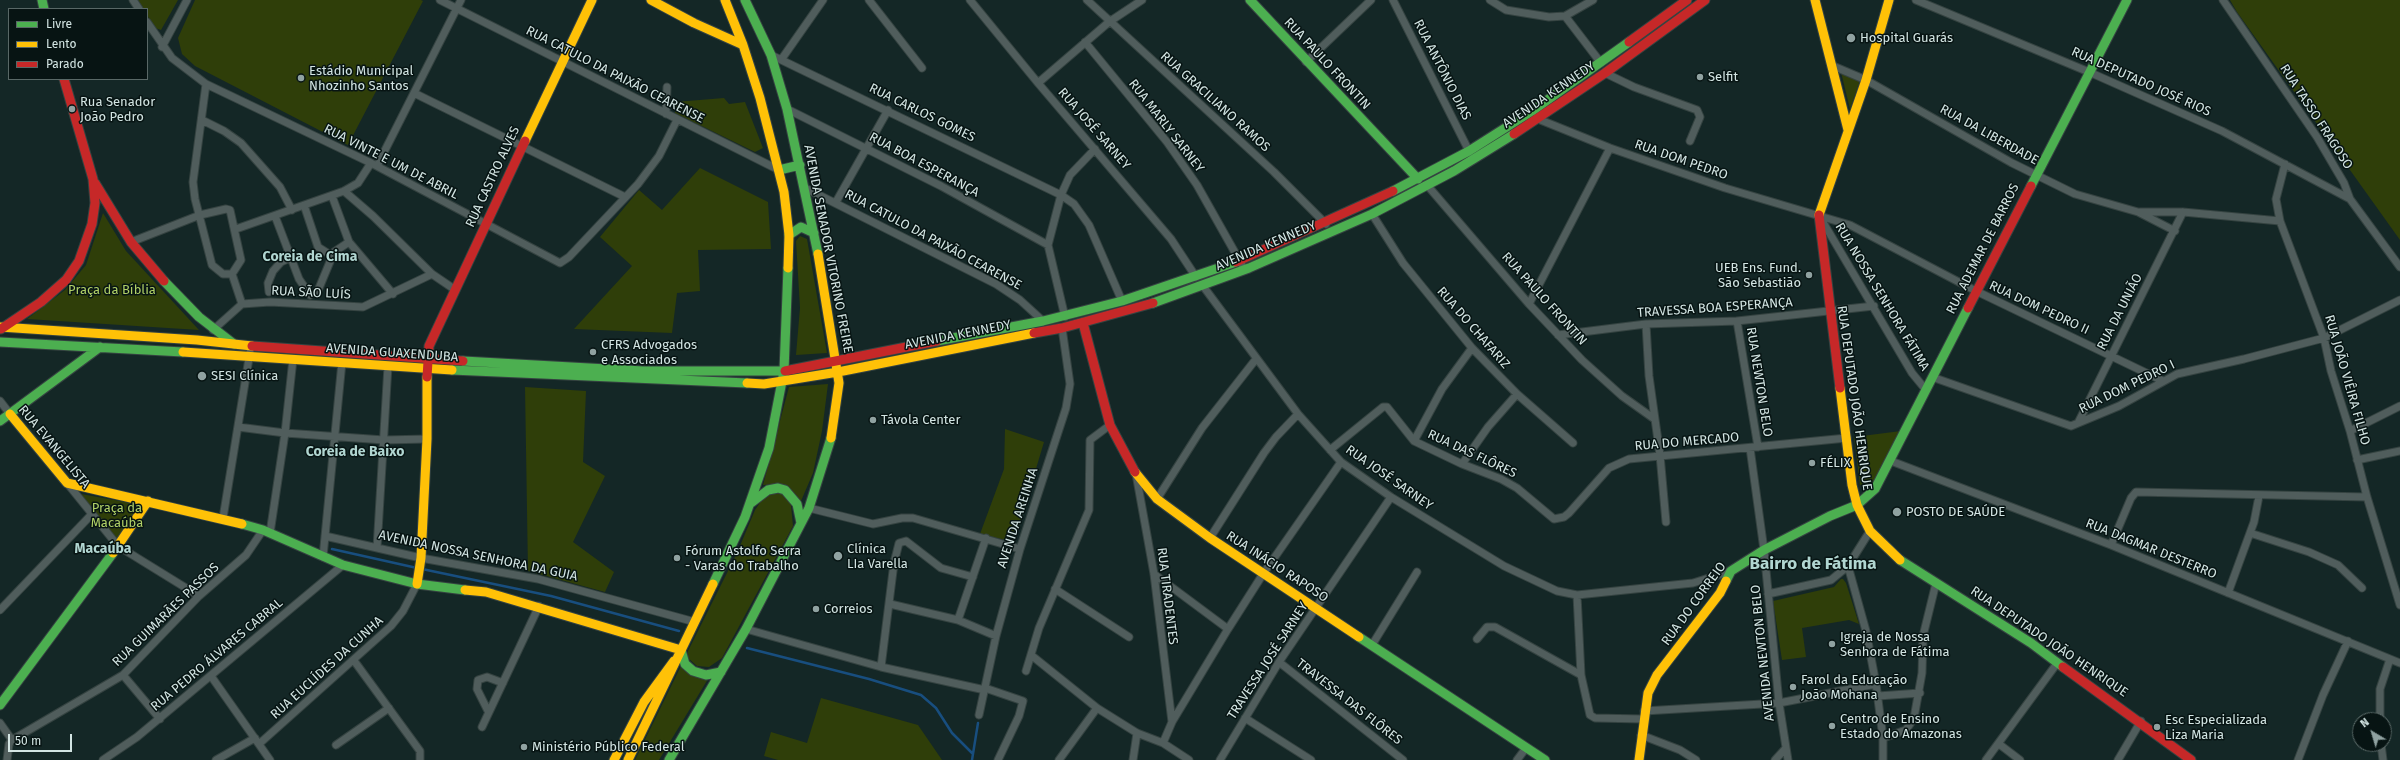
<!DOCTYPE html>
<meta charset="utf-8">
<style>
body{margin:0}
#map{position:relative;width:2400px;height:760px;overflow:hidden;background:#142726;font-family:"Fira Sans",sans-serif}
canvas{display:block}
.legend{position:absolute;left:8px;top:8px;width:140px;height:72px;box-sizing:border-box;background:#071413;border:1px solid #596866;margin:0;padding:5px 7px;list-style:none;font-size:12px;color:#d3e5e3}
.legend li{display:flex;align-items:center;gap:8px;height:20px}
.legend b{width:20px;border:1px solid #596866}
.north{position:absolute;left:2352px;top:712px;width:40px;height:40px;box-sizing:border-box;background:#071413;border:1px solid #596866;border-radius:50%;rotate:322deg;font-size:11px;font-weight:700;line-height:16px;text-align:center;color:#d3e5e3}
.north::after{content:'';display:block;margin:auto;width:14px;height:18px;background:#90a2a1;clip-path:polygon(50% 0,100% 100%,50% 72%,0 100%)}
.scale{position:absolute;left:8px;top:734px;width:64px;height:18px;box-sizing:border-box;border:2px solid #d3e5e3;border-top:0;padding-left:5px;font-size:12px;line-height:14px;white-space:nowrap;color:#d3e5e3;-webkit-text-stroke:3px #071413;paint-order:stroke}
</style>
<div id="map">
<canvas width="2400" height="760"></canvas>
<ul class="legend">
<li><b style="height:5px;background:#4caf50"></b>Livre</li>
<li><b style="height:5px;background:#ffc107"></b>Lento</li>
<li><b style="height:5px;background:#c62828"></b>Parado</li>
</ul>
<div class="north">N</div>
<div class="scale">50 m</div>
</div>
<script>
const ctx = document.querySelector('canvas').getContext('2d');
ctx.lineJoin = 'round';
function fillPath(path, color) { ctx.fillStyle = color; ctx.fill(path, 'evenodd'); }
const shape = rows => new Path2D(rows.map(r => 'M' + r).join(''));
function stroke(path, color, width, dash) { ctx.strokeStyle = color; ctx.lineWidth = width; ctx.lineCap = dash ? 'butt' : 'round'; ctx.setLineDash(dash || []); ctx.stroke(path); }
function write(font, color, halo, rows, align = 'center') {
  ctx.font = font + ' "Fira Sans",sans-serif'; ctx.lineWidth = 3; ctx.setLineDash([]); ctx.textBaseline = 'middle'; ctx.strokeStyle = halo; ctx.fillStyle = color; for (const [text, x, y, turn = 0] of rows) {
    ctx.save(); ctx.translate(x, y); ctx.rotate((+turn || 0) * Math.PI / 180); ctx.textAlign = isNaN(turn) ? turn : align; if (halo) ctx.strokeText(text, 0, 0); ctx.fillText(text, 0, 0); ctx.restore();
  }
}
fillPath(shape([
 [138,0,178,0,161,30,155,28,147,15,147,9,143,9],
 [195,0,421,0,423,1,348,145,195,66,182,54,178,38],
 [2230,0,2400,0,2400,240,2237,12],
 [1841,72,1860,81,1850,109],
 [724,98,729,104,745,102,763,148,755,152,675,113,675,102],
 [700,168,768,202,771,249,698,250,700,291,677,293,672,333,574,329,632,266,600,237,639,190,662,210],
 [103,213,126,251,199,330,27,319,65,290,86,265],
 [800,236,807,239,827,353,796,355,800,308,796,241],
 [828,384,822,431,813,473,801,501,784,484,763,485,789,387],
 [525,387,586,391,583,462,605,476,573,542,614,572,605,592,528,571],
 [1005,429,1044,442,1014,542,980,534,1004,469],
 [1901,431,1873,486,1860,485,1854,437],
 [774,492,784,494,791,505,793,526,722,658,709,667,697,666,688,658,688,651,737,553,755,510,763,498],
 [81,494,142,505,118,541],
 [1841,579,1843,579,1846,583,1859,624,1849,620,1802,628,1806,657,1782,660,1773,601,1834,587],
 [681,666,692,676,708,679,659,760,635,760],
 [821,698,918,725,942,760,778,760,764,756,771,732,807,743]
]), '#2f3e09');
stroke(shape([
 [332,549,417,568],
 [422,569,551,596,679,631],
 [747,648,869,679,921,695,936,708,952,733,972,753],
 [972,760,978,723]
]), '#184e7f', 2.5);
const street = shape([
 [133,0,139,9],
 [440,0,779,170],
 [869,0,922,68],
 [970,0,1038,83,1171,239,1196,277],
 [1087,0,1274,172,1326,224],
 [1393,0,1469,151],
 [1490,0,1506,10,1549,17,1565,16,1601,63],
 [1916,0,2089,72,2222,131,2350,199],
 [2223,0,2317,137,2344,183,2350,199,2400,267],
 [1565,16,1593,0],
 [147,22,172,58,206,84,371,163,560,263,569,257,638,184,659,156,677,120],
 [1085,42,1167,142,1197,185,1242,265],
 [162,47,187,0],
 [771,55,1061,195,1074,204,1089,225,1122,301],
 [781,60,823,0],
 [1306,62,1371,0],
 [1833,66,1866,80,2012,163,2075,194,2138,212,2175,231],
 [1605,73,1634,87,1697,110,1700,117,1690,141],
 [1038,83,1109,22,1142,0],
 [206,84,193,182,195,199,212,265,223,274,232,274,242,304],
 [414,93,625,197],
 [787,109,941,186,1048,245],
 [666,114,667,87],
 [1538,119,1610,148,1725,188,1850,225,1976,291,2163,381],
 [202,120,224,131,241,143,280,187,292,210],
 [2285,164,2276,199,2280,221,2324,338,2331,371,2350,431,2367,497,2400,605],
 [377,166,461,0],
 [1427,185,1529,304,1582,360,1622,396,1653,418],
 [805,188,996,284,1020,300,1043,321],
 [344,191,373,216,432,274],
 [332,196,349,242,393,294],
 [836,202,888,110],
 [304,205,318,247,332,256],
 [2140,212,2183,212,2280,221],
 [1372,214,1403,263,1472,348,1517,394,1573,443],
 [275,216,299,279,310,295],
 [1820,217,1912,373,1926,390],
 [236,229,344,191,358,183,371,163],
 [131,242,200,215,226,209,230,210,241,260,232,274],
 [1203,286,1298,414,1341,462,1391,497,1504,566,1557,591,1577,595,1693,583,1731,571],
 [269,292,268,283,273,271,281,262,290,258],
 [317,293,334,252,349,242],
 [1529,304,1610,148],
 [1065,317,1048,245,1061,195,1070,175,1095,149],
 [1737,321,1758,447],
 [1646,324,1649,376,1660,455,1666,522],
 [213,330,242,304,270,302,363,307,432,274,454,289],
 [1558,335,1646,324,1737,321,1874,306],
 [1932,377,2071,426,2119,406,2177,374,2244,359,2324,338,2400,300],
 [0,401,10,414],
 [2078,423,2183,212],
 [238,427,285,433,384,440,427,439],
 [2350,431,2400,406],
 [1414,441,1442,389,1472,348],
 [1750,448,1764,550,1779,703,1788,760],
 [1330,450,1383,407,1387,407,1414,441,1462,464,1501,479,1517,488,1554,519,1564,517,1569,513,1609,468,1629,459,1847,438],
 [2357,460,2400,451],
 [1891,461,2111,545,2400,663],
 [1462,464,1488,427,1517,394],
 [1136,474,1154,574,1172,722],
 [67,483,118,546,199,596],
 [1157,499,1202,428,1256,359],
 [809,508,873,524,902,518,913,518,1020,549],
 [223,518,250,352],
 [270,533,285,433,293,359],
 [2250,533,2309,552,2338,565,2362,588],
 [325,536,421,558,538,579,695,622],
 [1210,538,1264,453,1276,437,1298,414],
 [2111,545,2131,498,2136,492,2367,497],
 [377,548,388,366],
 [323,557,342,362],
 [1848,566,1866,631,1876,684,1883,738,1883,760],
 [1154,574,1228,629],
 [1055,589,1129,637],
 [2228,593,2254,522,2259,496],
 [1768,594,1831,580,1848,566,1870,531],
 [1577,595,1581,675,1590,715,1595,718,1643,719],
 [890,604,958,620,996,636],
 [0,610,92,514],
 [958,620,986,538],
 [746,629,881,667,985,690],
 [1477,639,1487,627,1495,627,1581,675],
 [1372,645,1417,572],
 [1031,655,1097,708,1137,733,1163,743,1189,760],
 [355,662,420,751,420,760],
 [1279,662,1403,760],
 [881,667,894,563,899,543,906,541,941,568,973,577],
 [1026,671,1039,628,1089,510,1090,440,1110,425],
 [123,675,160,719],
 [211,676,270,760],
 [985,688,1023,701,1019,716,998,760],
 [1878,696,1920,693],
 [488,711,477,689,478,680,487,677,503,683],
 [1644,711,1779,703,1876,684],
 [979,715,996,636,1020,549,1066,408,1070,384,1062,328],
 [1245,718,1311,760],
 [2380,720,2380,689,2390,659],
 [0,723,12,740],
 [482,727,539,606],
 [1641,735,1680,750,1696,760],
 [1883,738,1906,730,1914,718,1922,673,1923,636,1936,583],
 [1163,743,1172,722,1228,629,1263,574,1341,462],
 [259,744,391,626,403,611,417,584],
 [1999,744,2020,760],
 [2381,744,2383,760],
 [336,745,389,708],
 [7,760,9,744,12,740,123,675,199,596,246,555,263,530],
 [103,760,137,737,343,565],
 [216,760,255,738],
 [1059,760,1097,708],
 [1133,760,1137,733],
 [1220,760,1279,662,1391,497],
 [1517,760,1526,748],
 [1775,760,1785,749],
 [1986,760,2058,662],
 [2118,760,2141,721],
 [2298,760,2323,695,2348,641]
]);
const fast = shape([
 [42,0,44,9],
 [745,0,771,55,787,109,818,254],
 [1250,0,1418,179],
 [779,170,800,165],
 [2031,186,2127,0],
 [1393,191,1469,151,1532,111,1629,42],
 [789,235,801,227,814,233],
 [164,281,199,317,234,344],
 [1153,303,1249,268,1372,214,1454,171,1514,134],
 [937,341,1043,321,1122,301,1236,262],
 [0,342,183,352],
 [463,361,643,371,785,371],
 [452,370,747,383],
 [0,421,100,347],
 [751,503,768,490,778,488,785,490,797,504,801,523],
 [242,524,263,530,343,565,417,584,465,590],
 [1900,560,2031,643,2063,667],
 [1726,581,1731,571,1764,550,1830,516,1857,505,1875,489,1968,308],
 [713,584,745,517,769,448,784,371,788,268],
 [1359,637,1545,760],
 [681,650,685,664,693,671,706,675,721,672],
 [0,705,113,553],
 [669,760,746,629,809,508,831,438]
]);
const slow = shape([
 [651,0,694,23,743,45],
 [725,0,743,45,760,98,784,192,789,235,788,268],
 [1815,0,1848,130],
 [525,141,592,0],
 [1819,215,1866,80,1889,0],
 [818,254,839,383,831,438],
 [0,327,197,340,252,346],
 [183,352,452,370],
 [747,383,764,384,838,372,1034,333],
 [1840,388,1852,485,1857,505,1870,531,1900,560],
 [10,414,67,483,242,524],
 [1135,472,1157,499,1210,538,1359,637],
 [113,553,148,501],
 [417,584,421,558,427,439,427,377],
 [465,590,486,592,681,650],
 [614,760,644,702,674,661],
 [628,760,713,584],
 [1639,760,1648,693,1657,675,1720,593,1726,581]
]);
const jam = shape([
 [1629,42,1687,0],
 [1514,134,1605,73,1705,0],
 [95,183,131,242,164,281],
 [1819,215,1840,388],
 [1236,262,1393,191],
 [1968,308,2031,186],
 [1083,323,1110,425,1135,472],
 [1,329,41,302,66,280,79,261,92,224,95,203,93,179,64,79],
 [1034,333,1062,328,1153,303],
 [252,346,463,361],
 [785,371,937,341],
 [427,377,429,346,525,141],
 [2063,667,2191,760]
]);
stroke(street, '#354341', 9);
stroke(fast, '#354341', 11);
stroke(slow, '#354341', 11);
stroke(jam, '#354341', 11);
stroke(street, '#505d5c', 7);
stroke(fast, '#4caf50', 9);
stroke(slow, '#ffc107', 9);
stroke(jam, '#c62828', 9);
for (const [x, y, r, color] of [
 [1851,38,5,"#90a2a1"],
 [1700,77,4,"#90a2a1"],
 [301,78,4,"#90a2a1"],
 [72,109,4,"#90a2a1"],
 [1809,275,4,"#90a2a1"],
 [593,352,4,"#90a2a1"],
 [202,376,5,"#90a2a1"],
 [873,420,4,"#90a2a1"],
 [1812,463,4,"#90a2a1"],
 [1897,512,5,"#90a2a1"],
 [838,556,5,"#90a2a1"],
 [677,558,4,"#90a2a1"],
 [816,609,4,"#90a2a1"],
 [1832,644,4,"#90a2a1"],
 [1793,687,4,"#90a2a1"],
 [1832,726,4,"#90a2a1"],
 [2157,727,4,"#90a2a1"],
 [524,747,4,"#90a2a1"]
]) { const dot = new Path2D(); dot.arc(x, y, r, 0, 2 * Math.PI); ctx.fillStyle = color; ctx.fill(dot); stroke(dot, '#071413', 1.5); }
write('13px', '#d3e5e3', '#071413', [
 ["Hospital Guarás",1860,38],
 ["Estádio Municipal",309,71],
 ["Nhozinho Santos",309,86],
 ["Selfit",1708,77],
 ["Rua Senador",80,102],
 ["João Pedro",80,117],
 ["UEB Ens. Fund.",1801,268,"right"],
 ["São Sebastião",1801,283,"right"],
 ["CFRS Advogados",601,345],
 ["e Associados",601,360],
 ["SESI Clínica",211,376],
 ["Távola Center",881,420],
 ["FÉLIX",1820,463],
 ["POSTO DE SAÚDE",1906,512],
 ["Clínica",847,549],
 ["LIa Varella",847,564],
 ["Fórum Astolfo Serra",685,551],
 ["- Varas do Trabalho",685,566],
 ["Correios",824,609],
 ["Igreja de Nossa",1840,637],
 ["Senhora de Fátima",1840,652],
 ["Farol da Educação",1801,680],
 ["João Mohana",1801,695],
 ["Centro de Ensino",1840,719],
 ["Estado do Amazonas",1840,734],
 ["Esc Especializada",2165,720],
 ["Liza Maria",2165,735],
 ["Ministério Público Federal",532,747]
], 'left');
write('13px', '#d3e5e3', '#071413', [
 ["RUA PAULO FRONTIN",1327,64,47],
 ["RUA ANTÔNIO DIAS",1442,70,63],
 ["RUA CATULO DA PAIXÃO CEARENSE",615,75,27],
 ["RUA DEPUTADO JOSÉ RIOS",2141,82,24],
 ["AVENIDA KENNEDY",1549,95,-34],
 ["RUA GRACILIANO RAMOS",1215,102,42],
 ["RUA CARLOS GOMES",922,113,26],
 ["RUA TASSO FRAGOSO",2316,117,57],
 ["RUA MARLY SARNEY",1166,126,52],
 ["RUA JOSÉ SARNEY",1094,129,49],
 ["RUA DA LIBERDADE",1989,135,29],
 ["RUA DOM PEDRO",1681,160,19],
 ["RUA VINTE E UM DE ABRIL",391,162,27],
 ["RUA BOA ESPERANÇA",924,165,28],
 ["RUA CASTRO ALVES",493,177,-65],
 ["RUA CATULO DA PAIXÃO CEARENSE",933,240,28],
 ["AVENIDA KENNEDY",1266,246,-23],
 ["AVENIDA SENADOR VITORINO FREIRE",828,249,79],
 ["RUA ADEMAR DE BARROS",1983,249,-63],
 ["RUA SÃO LUÍS",311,293,3],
 ["RUA NOSSA SENHORA FÁTIMA",1882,297,59],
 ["RUA PAULO FRONTIN",1544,299,48],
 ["TRAVESSA BOA ESPERANÇA",1715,308,-4],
 ["RUA DOM PEDRO II",2039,308,25],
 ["RUA DA UNIÃO",2120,312,-63],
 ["RUA DO CHAFARIZ",1473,328,49],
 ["AVENIDA KENNEDY",958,335,-11],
 ["AVENIDA GUAXENDUBA",392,353,4],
 ["RUA JOÃO VIÊIRA FILHO",2347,380,74],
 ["RUA NEWTON BELO",1759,382,81],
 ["RUA DOM PEDRO I",2127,387,-26],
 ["RUA DEPUTADO JOÃO HENRIQUE",1854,398,82],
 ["RUA DO MERCADO",1687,442,-5],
 ["RUA EVANGELISTA",54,447,50],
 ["RUA DAS FLÔRES",1472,454,25],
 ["RUA JOSÉ SARNEY",1389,478,35],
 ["AVENIDA AREINHA",1018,518,-72],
 ["RUA DAGMAR DESTERRO",2151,549,22],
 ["AVENIDA NOSSA SENHORA DA GUIA",478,556,12],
 ["RUA INÁCIO RAPOSO",1277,567,33],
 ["RUA TIRADENTES",1167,596,83],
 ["RUA DO CORREIO",1694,604,-54],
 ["RUA GUIMARÃES PASSOS",166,615,-44],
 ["RUA DEPUTADO JOÃO HENRIQUE",2049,642,34],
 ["AVENIDA NEWTON BELO",1763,653,-96],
 ["RUA PEDRO ÁLVARES CABRAL",217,655,-40],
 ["TRAVESSA JOSÉ SARNEY",1268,661,-57],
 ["RUA EUCLÍDES DA CUNHA",327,668,-42],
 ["TRAVESSA DAS FLÔRES",1349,702,38]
]);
write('13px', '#b1d167', '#071413', [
 ["Praça da Bíblia",112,290],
 ["Praça da",117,508],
 ["Macaúba",117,523]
]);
write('bold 14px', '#b1d6d1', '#071413', [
 ["Coreia de Cima",310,257],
 ["Coreia de Baixo",355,452],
 ["Macaúba",103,549]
]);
write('bold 17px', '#b1d6d1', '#071413', [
 ["Bairro de Fátima",1813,564]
]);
</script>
